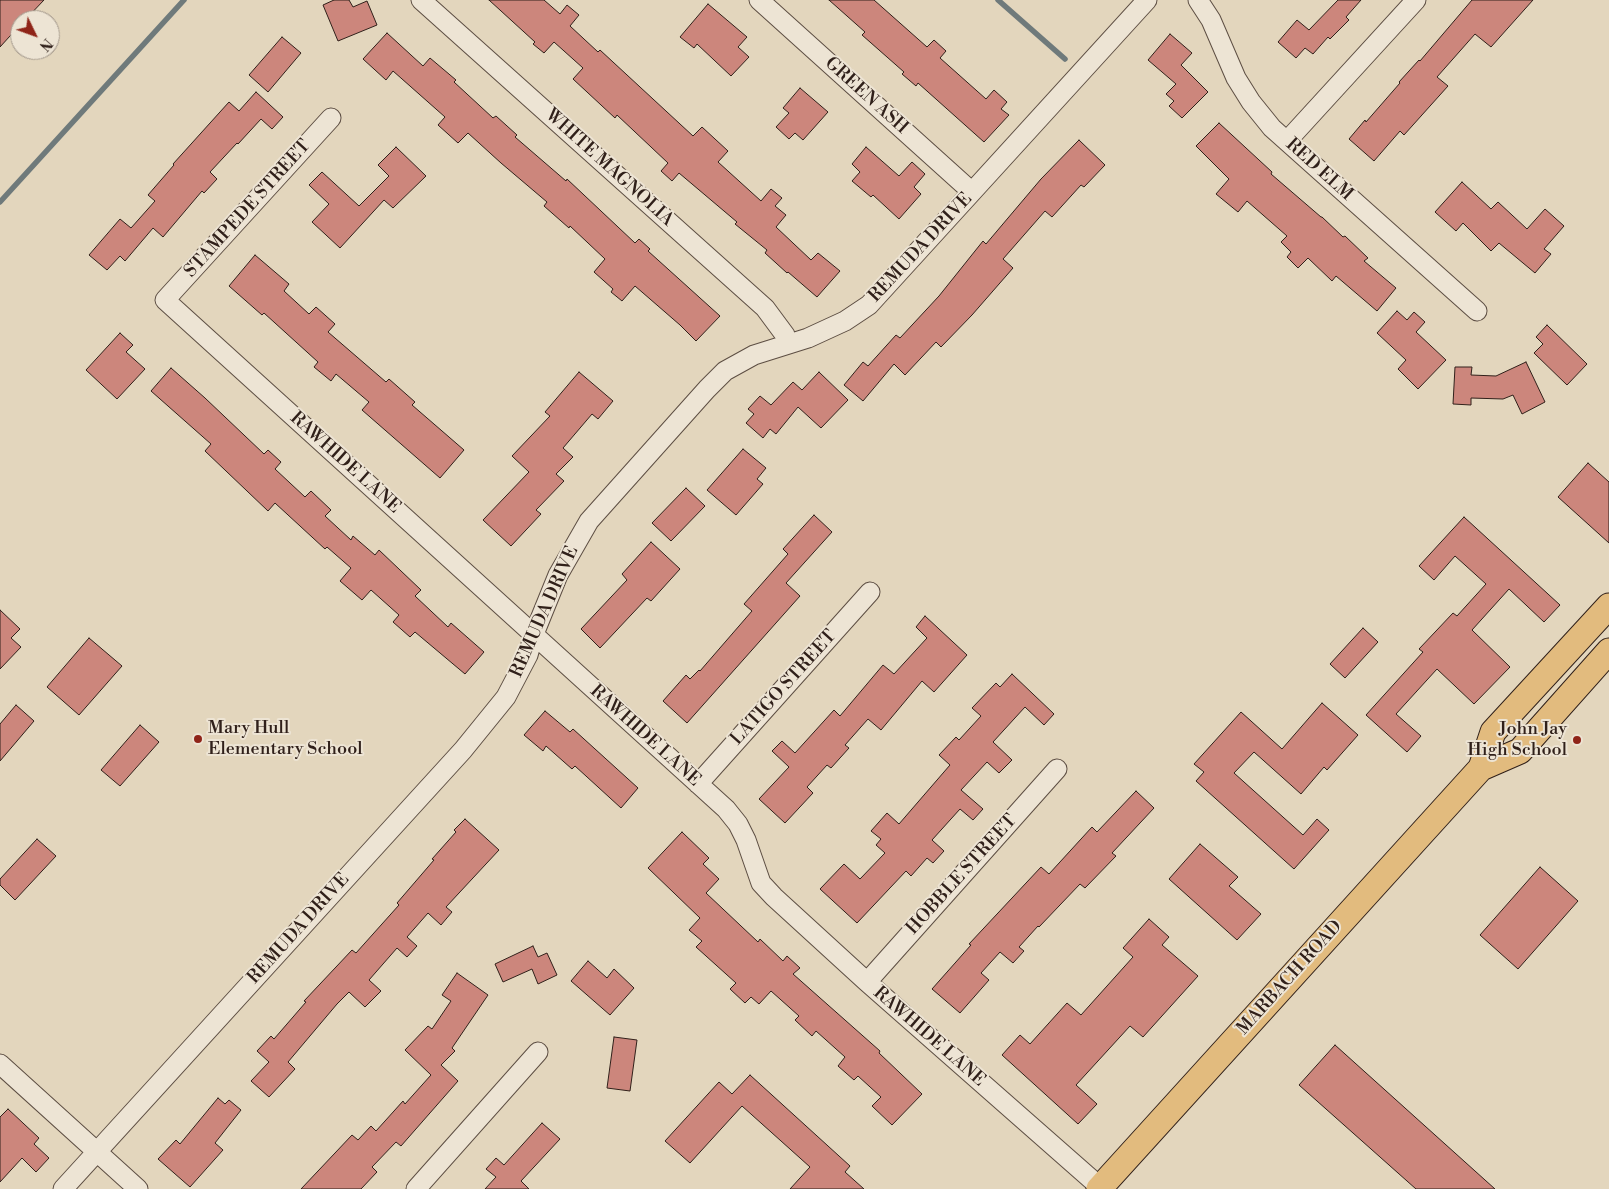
<!DOCTYPE html>
<style>
body{margin:0}
#map{position:relative;width:1609px;height:1189px;overflow:hidden;background:#e3d6bd;font-family:"Libre Bodoni",serif}
canvas{display:block}
.north{position:absolute;left:10px;top:10px;width:50px;height:50px;box-sizing:border-box;background:#ede4d4;border:1px solid #a1968a;border-radius:50%;rotate:132deg;font-size:14px;font-weight:700;line-height:20px;text-align:center;color:#30201a}
.north::after{content:'';display:block;margin:auto;width:18px;height:22px;background:#8f2418;clip-path:polygon(50% 0,100% 100%,50% 72%,0 100%)}
</style>
<div id="map">
<canvas width="1609" height="1189"></canvas>
<div class="north">N</div>
</div>
<script>
const ctx = document.querySelector('canvas').getContext('2d');
ctx.lineJoin = 'round';
const shape = rows => new Path2D(rows.map(r => 'M' + r).join(''));
function stroke(path, color, width, dash) { ctx.strokeStyle = color; ctx.lineWidth = width; ctx.lineCap = dash ? 'butt' : 'round'; ctx.setLineDash(dash || []); ctx.stroke(path); }
function fillPath(path, color) { ctx.fillStyle = color; ctx.fill(path, 'evenodd'); }
function write(font, color, halo, rows, align = 'center') {
  ctx.font = font + ' "Libre Bodoni",serif'; ctx.lineWidth = 4; ctx.setLineDash([]); ctx.textBaseline = 'middle'; ctx.strokeStyle = halo; ctx.fillStyle = color; for (const [text, x, y, turn = 0] of rows) {
    ctx.save(); ctx.translate(x, y); ctx.rotate((+turn || 0) * Math.PI / 180); ctx.textAlign = isNaN(turn) ? turn : align; if (halo) ctx.strokeText(text, 0, 0); ctx.fillText(text, 0, 0); ctx.restore();
  }
}
stroke(shape([
 [998,0,1065,59],
 [0,202,184,0]
]), '#6f7a7b', 5.5);
const building = shape([
 [0,0,44,0,25,20,20,20,20,25,0,47,0,0],
 [334,0,349,0,353,7,367,1,377,25,338,41,323,5,334,0],
 [489,0,544,0,560,14,567,5,579,15,570,26,598,52,600,50,693,136,702,127,728,151,718,162,761,201,771,189,782,198,775,206,786,215,776,227,811,260,818,253,840,271,817,297,788,272,787,273,765,253,767,250,735,224,737,222,679,173,672,181,661,171,668,163,617,115,615,118,573,79,583,68,554,42,544,53,533,44,535,42,489,0],
 [829,0,874,0,927,47,934,40,946,51,940,58,986,99,994,90,1007,102,1001,109,1009,115,984,142,918,83,916,86,902,74,904,72,862,35,865,32,829,0],
 [1338,0,1361,0,1346,17,1349,20,1330,39,1328,37,1313,54,1305,48,1296,58,1278,42,1297,20,1309,30,1338,0],
 [1472,0,1533,0,1491,47,1475,34,1437,77,1448,86,1404,135,1400,131,1374,161,1349,139,1365,120,1366,122,1400,83,1399,82,1419,60,1420,61,1472,0],
 [708,4,747,37,738,47,749,57,731,76,697,44,694,48,680,37,708,4],
 [387,33,423,66,430,58,456,80,454,82,493,118,496,116,517,135,515,137,566,181,567,179,635,243,639,239,650,249,648,251,720,316,696,341,680,325,635,286,622,301,611,292,613,289,594,272,605,259,570,226,569,228,544,206,547,202,501,163,468,133,458,143,438,125,445,117,393,71,386,80,363,59,387,33],
 [1170,34,1192,53,1181,65,1208,92,1182,118,1169,106,1174,101,1166,94,1176,84,1148,60,1170,34],
 [282,37,301,53,268,92,249,75,282,37],
 [800,88,828,112,803,140,795,133,789,139,776,127,789,113,783,108,800,88],
 [256,92,283,117,272,129,261,119,238,144,237,143,210,172,217,179,204,193,202,191,163,237,153,228,125,261,120,256,107,270,89,255,120,219,131,228,155,201,148,195,174,165,173,164,229,102,239,111,256,92],
 [1219,123,1272,172,1271,174,1321,217,1322,217,1343,237,1345,236,1368,258,1364,261,1396,288,1377,311,1336,276,1332,281,1308,258,1298,268,1287,257,1291,252,1281,242,1287,236,1247,201,1238,212,1216,194,1229,179,1196,146,1219,123],
 [1079,140,1105,165,1084,187,1081,185,1052,217,1045,211,1003,259,1013,268,972,315,941,347,936,342,905,375,894,364,863,401,844,385,863,362,868,366,896,335,900,338,939,296,983,241,986,244,1041,179,1079,140],
 [396,147,426,176,393,208,384,200,340,248,312,222,329,204,309,185,322,172,359,206,389,176,378,165,396,147],
 [866,147,899,176,912,162,925,174,914,187,921,194,899,219,873,195,871,197,852,181,860,172,852,164,866,147],
 [1462,182,1491,209,1498,202,1527,229,1545,209,1564,226,1544,249,1551,254,1535,273,1499,243,1491,251,1463,223,1456,231,1435,212,1462,182],
 [255,255,289,284,284,291,309,314,316,307,335,324,328,332,386,382,389,379,415,402,412,405,464,450,440,478,362,410,369,402,336,374,331,381,314,367,318,362,264,313,262,315,229,286,255,255],
 [1397,311,1407,320,1414,312,1425,322,1416,332,1446,360,1418,389,1398,369,1406,360,1377,333,1397,311],
 [1547,325,1587,364,1567,385,1534,353,1543,344,1536,337,1547,325],
 [120,333,133,345,126,352,145,369,117,399,86,370,120,333],
 [1526,362,1545,402,1522,414,1513,395,1503,399,1471,398,1471,405,1453,404,1455,367,1472,367,1471,375,1496,376,1526,362],
 [171,368,205,398,264,454,268,450,281,462,275,469,305,497,311,491,331,510,325,516,351,540,353,536,375,555,379,550,421,590,415,596,448,627,451,623,484,652,465,674,415,632,410,637,393,622,399,615,371,590,362,600,340,581,351,568,327,547,325,549,275,503,268,511,205,451,211,444,151,391,171,368],
 [579,372,613,401,598,419,592,414,563,448,573,457,556,474,564,481,536,510,541,514,511,546,483,520,529,472,512,456,550,416,545,412,579,372],
 [819,372,848,400,821,428,798,407,776,434,770,429,763,438,746,423,754,414,748,409,760,396,771,405,793,382,802,390,819,372],
 [743,449,766,468,757,479,763,484,736,515,707,490,743,449],
 [1588,463,1609,482,1609,543,1558,497,1588,463],
 [686,488,705,506,671,541,652,523,686,488],
 [814,515,832,532,786,583,800,596,687,723,663,701,686,675,690,679,699,670,700,671,752,611,744,604,788,554,783,549,814,515],
 [1464,517,1560,605,1544,622,1509,589,1472,630,1510,667,1474,704,1437,669,1396,714,1421,736,1407,752,1366,715,1423,652,1419,649,1453,613,1457,616,1486,584,1455,556,1434,580,1419,566,1464,517],
 [651,542,680,569,651,601,647,598,600,648,581,629,627,580,622,574,651,542],
 [0,610,20,629,11,638,21,647,0,669,0,610],
 [925,616,967,655,934,692,922,681,881,730,868,719,845,745,849,748,831,768,827,765,807,787,813,793,785,823,759,799,789,767,772,751,782,741,795,753,834,710,840,716,883,665,894,674,927,638,916,627,925,616],
 [1363,628,1378,642,1345,678,1330,664,1363,628],
 [89,638,122,666,79,715,47,687,89,638],
 [1012,674,1054,714,1044,725,1025,707,993,742,1012,760,999,773,987,762,961,790,983,809,973,820,960,809,932,840,944,851,933,863,927,858,911,876,906,871,857,923,820,889,844,864,860,879,885,853,876,845,881,839,871,831,887,813,899,824,950,765,939,755,956,737,959,740,981,716,972,708,996,683,1000,687,1012,674],
 [1322,703,1358,735,1327,770,1324,767,1301,794,1254,752,1234,773,1303,835,1317,819,1329,830,1294,869,1196,781,1204,772,1194,764,1241,712,1282,749,1322,703],
 [16,705,34,721,0,761,0,724,16,705],
 [545,711,570,732,573,729,638,788,621,808,575,766,572,769,546,746,543,751,524,735,545,711],
 [140,725,159,742,120,786,101,770,140,725],
 [1136,791,1154,808,1112,853,1116,856,1085,888,1080,884,1039,927,1038,926,1019,947,1024,951,1013,963,1000,952,981,973,989,980,960,1013,932,989,971,945,969,944,1041,867,1049,874,1092,827,1097,832,1136,791],
 [465,819,499,850,446,907,452,912,441,925,428,913,407,937,417,946,407,957,397,948,369,980,381,991,365,1007,349,992,337,1004,288,1062,295,1069,269,1097,251,1081,269,1062,257,1051,271,1036,274,1039,306,1002,304,1001,352,950,356,953,399,905,397,903,434,860,432,859,456,832,454,830,465,819],
 [682,832,709,858,703,864,719,879,706,893,758,942,760,939,783,961,787,956,800,968,793,974,880,1051,879,1053,922,1094,892,1125,872,1106,881,1097,858,1076,854,1080,838,1066,845,1057,816,1031,812,1036,795,1020,799,1016,771,991,759,1004,751,997,745,1003,730,989,736,983,696,947,702,941,689,930,700,918,648,868,682,832],
 [37,839,56,856,15,900,0,885,0,879,37,839],
 [1200,844,1238,877,1229,886,1261,914,1237,940,1169,879,1200,844],
 [1540,867,1578,901,1518,969,1480,935,1540,867],
 [1149,919,1169,937,1162,945,1198,976,1143,1037,1130,1026,1076,1085,1097,1104,1078,1124,1002,1055,1020,1035,1030,1044,1067,1003,1081,1015,1133,957,1123,948,1149,919],
 [533,946,538,957,547,953,557,975,538,984,532,969,503,982,495,964,533,946],
 [588,961,607,978,614,969,634,988,610,1015,571,981,588,961],
 [457,973,488,995,452,1048,455,1051,441,1065,458,1081,401,1146,396,1142,372,1167,377,1172,361,1189,301,1189,352,1135,358,1140,371,1126,376,1131,403,1101,405,1104,431,1075,405,1050,428,1026,432,1029,451,1001,442,995,457,973],
 [614,1037,637,1040,630,1091,607,1088,614,1037],
 [1335,1045,1495,1189,1416,1189,1299,1085,1335,1045],
 [750,1075,850,1166,845,1172,864,1189,790,1189,810,1167,742,1106,690,1163,665,1141,719,1082,732,1094,750,1075],
 [218,1098,225,1104,229,1100,241,1110,215,1143,223,1150,190,1187,158,1159,176,1140,180,1144,218,1098],
 [8,1109,39,1138,34,1144,49,1158,36,1172,22,1158,0,1182,0,1117,8,1109],
 [542,1123,560,1139,521,1181,529,1189,485,1189,496,1177,486,1169,496,1158,504,1165,542,1123]
]);
fillPath(building, '#cc867c');
stroke(building, '#30201a', 1);
const minor = shape([
 [421,0,765,308,785,335,788,343],
 [759,0,972,192],
 [1198,0,1211,20,1236,78,1251,102,1272,128,1477,311],
 [331,118,165,300,726,809,738,824,746,840,761,883,774,897,867,982,1100,1187],
 [1287,141,1416,0],
 [698,784,870,592],
 [867,982,1057,769],
 [0,1064,138,1189],
 [63,1189,463,750,506,697,528,655,534,634,558,575,589,521,707,389,725,371,754,355,808,338,845,321,869,305,1147,0],
 [416,1189,538,1052]
]);
const major = shape([
 [1481,768,1520,751,1609,651],
 [1099,1189,1481,768,1493,732,1609,606]
]);
stroke(minor, '#5d4e43', 21);
stroke(major, '#30201a', 27);
stroke(minor, '#ede4d4', 19);
stroke(major, '#e2bb7e', 25);
for (const [x, y, r, color] of [
 [198,739,5,"#8f2418"],
 [1577,740,5,"#8f2418"]
]) { const dot = new Path2D(); dot.arc(x, y, r, 0, 2 * Math.PI); ctx.fillStyle = color; ctx.fill(dot); stroke(dot, '#ede4d4', 2); }
write('18px', '#30201a', '#ede4d4', [
 ["GREEN ASH",866,96,42],
 ["WHITE MAGNOLIA",609,168,42],
 ["RED ELM",1319,170,42],
 ["STAMPEDE STREET",248,209,-48],
 ["REMUDA DRIVE",921,248,-47],
 ["RAWHIDE LANE",345,463,42],
 ["REMUDA DRIVE",545,612,-66],
 ["LATIGO STREET",784,688,-48],
 ["RAWHIDE LANE",645,736,42],
 ["HOBBLE STREET",962,875,-48],
 ["REMUDA DRIVE",299,929,-48],
 ["MARBACH ROAD",1290,978,-48],
 ["RAWHIDE LANE",929,1037,41]
]);
write('18px', '#30201a', '#ede4d4', [
 ["Mary Hull",208,729],
 ["Elementary School",208,750],
 ["John Jay",1567,730,"right"],
 ["High School",1567,751,"right"]
], 'left');
</script>
